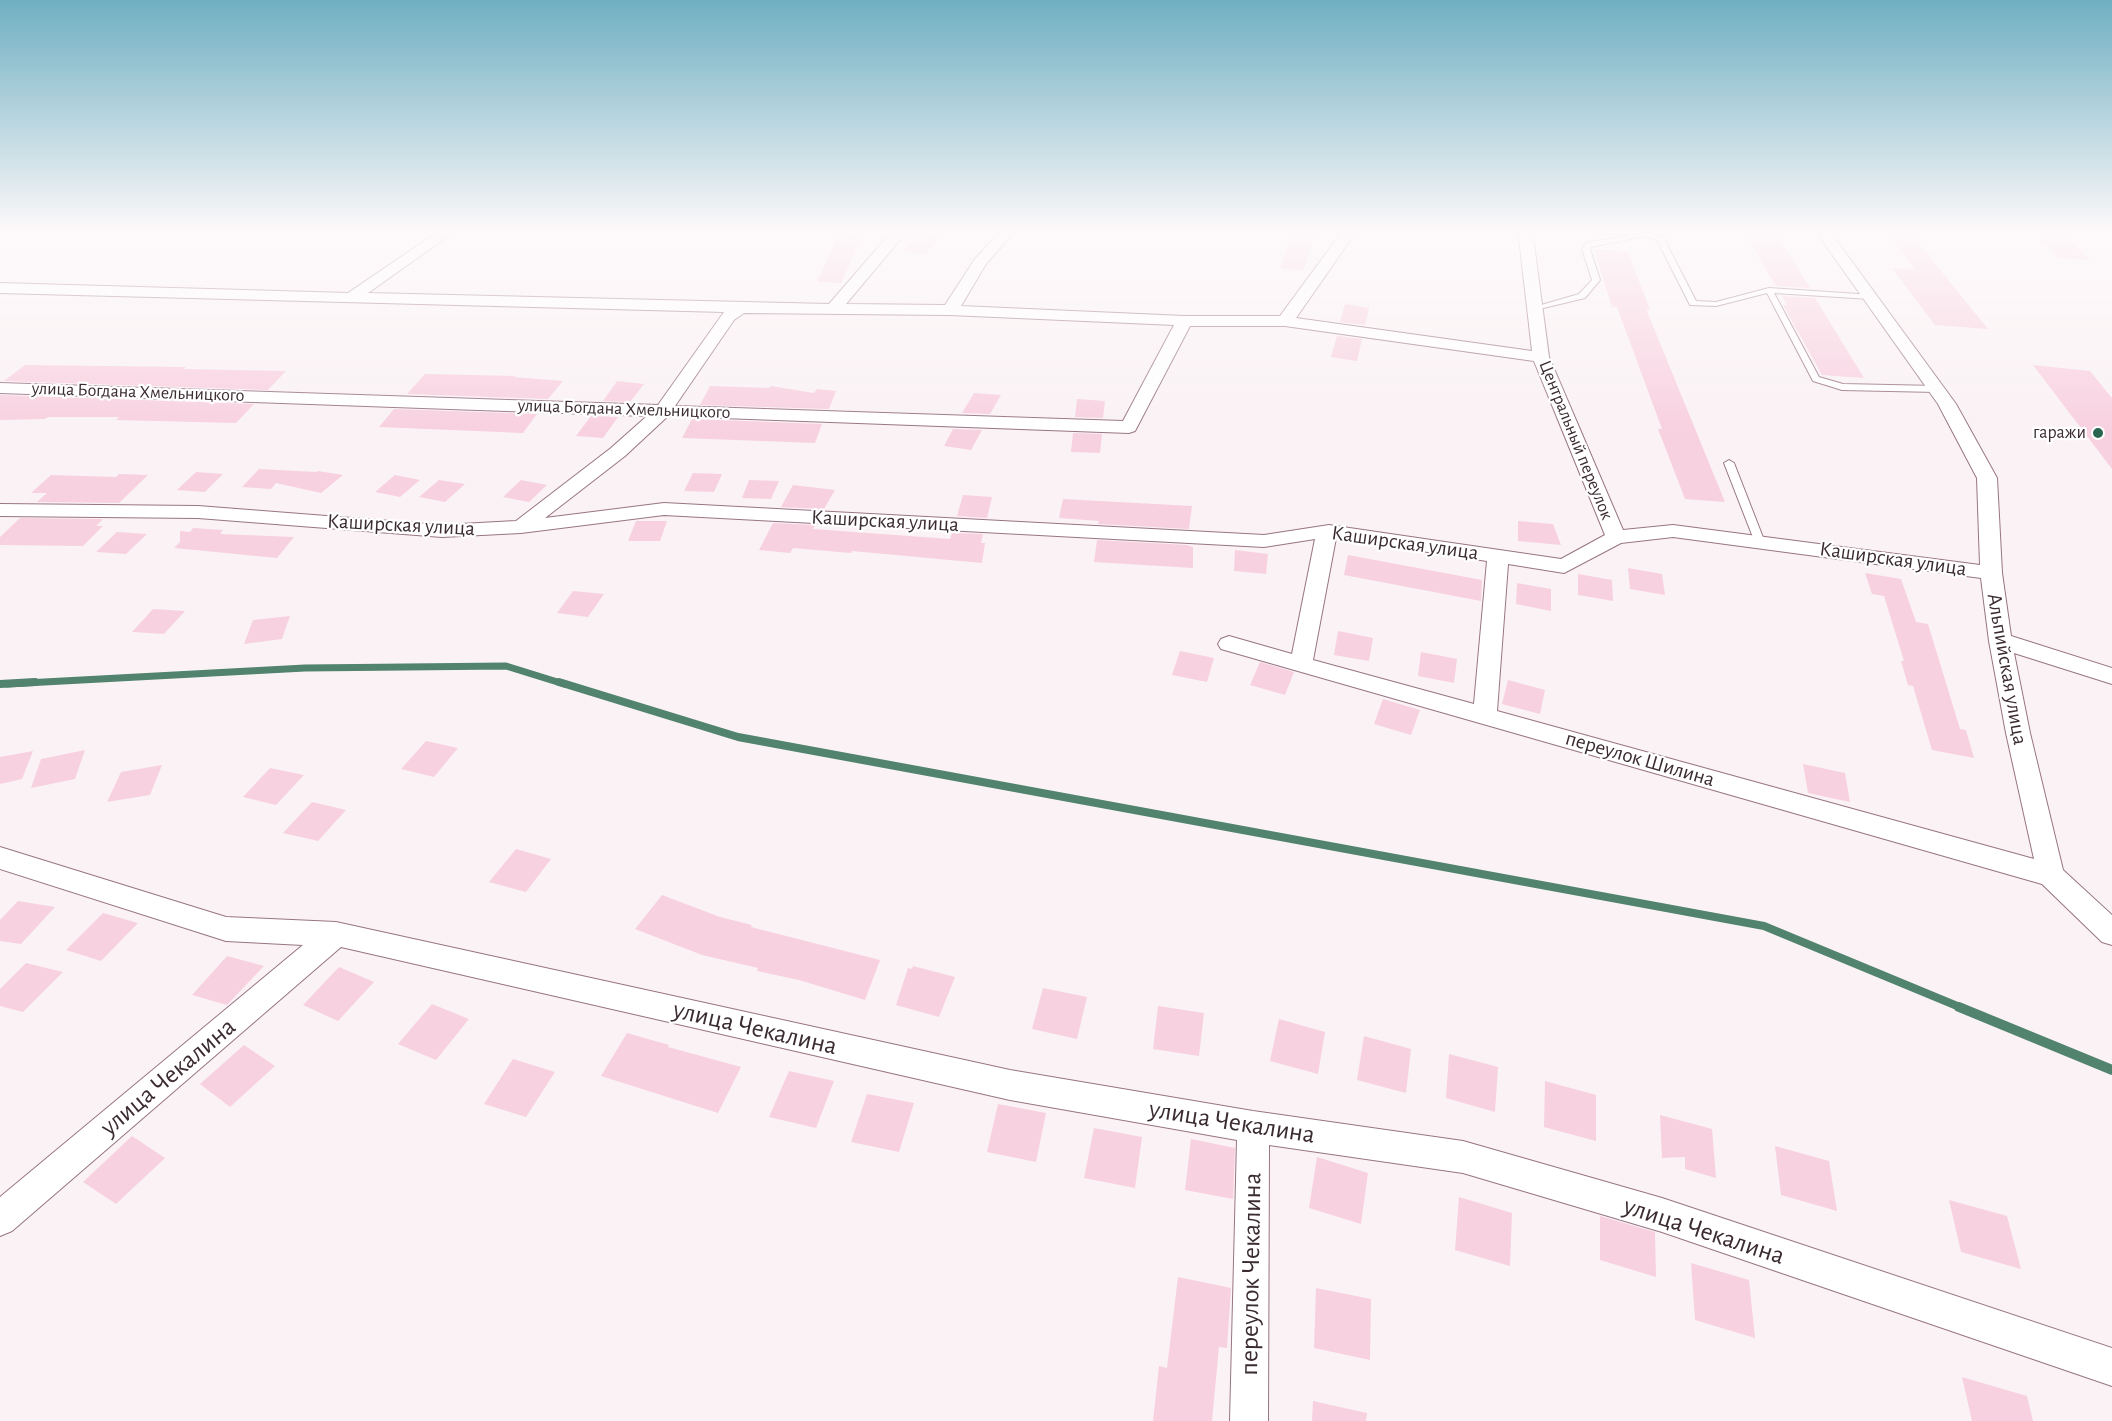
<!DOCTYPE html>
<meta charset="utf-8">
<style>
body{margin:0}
canvas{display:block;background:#faf2f5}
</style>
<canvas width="2112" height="1421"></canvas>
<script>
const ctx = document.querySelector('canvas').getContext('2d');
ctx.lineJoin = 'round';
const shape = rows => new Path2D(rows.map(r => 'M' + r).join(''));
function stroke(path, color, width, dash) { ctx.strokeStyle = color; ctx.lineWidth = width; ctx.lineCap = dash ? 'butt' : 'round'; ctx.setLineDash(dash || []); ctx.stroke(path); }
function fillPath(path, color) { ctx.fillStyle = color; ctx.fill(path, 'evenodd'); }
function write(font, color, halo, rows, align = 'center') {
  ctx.font = font + ' "Alegreya Sans",sans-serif'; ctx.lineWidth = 4.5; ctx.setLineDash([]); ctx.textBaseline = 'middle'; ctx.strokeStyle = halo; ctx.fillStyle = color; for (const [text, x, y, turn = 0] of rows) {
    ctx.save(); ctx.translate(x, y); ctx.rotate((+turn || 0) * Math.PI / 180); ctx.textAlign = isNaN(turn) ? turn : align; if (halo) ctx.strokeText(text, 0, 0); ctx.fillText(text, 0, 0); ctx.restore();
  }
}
stroke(shape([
 [7,684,305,668,506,666,564,684]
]), '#51836f', 7);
stroke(shape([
 [559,682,738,737,1764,926,1962,1008],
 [0,684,35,682]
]), '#51836f', 8);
stroke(shape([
 [1959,1007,2112,1070]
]), '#51836f', 10);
fillPath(shape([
 [1294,229,1317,229,1303,271,1280,268],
 [1742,229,1773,229,1810,288,1776,286],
 [1885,229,1907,229,1988,329,1935,325,1892,268,1915,270],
 [2031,229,2060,230,2090,260,2059,258],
 [840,232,864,233,841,283,817,282],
 [920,232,942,234,926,254,903,252],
 [1594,249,1628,252,1650,310,1646,309,1725,502,1685,499,1658,429,1662,429,1617,307,1612,307],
 [1782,296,1815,298,1864,378,1822,375,1783,305,1787,305],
 [1345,304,1369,308,1365,325,1340,322],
 [1337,336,1362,339,1357,361,1331,357],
 [25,365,186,367,183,369,286,371,268,390,4,381],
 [2033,365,2090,371,2112,398,2112,469],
 [425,374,516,376,514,377,563,381,548,399,407,394],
 [617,381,644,384,630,402,603,401],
 [710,386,769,388,771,386,814,393,817,389,836,391,829,409,700,405],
 [974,393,1001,395,990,414,962,413],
 [0,395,254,404,236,423,116,420,119,417,48,417,45,419,0,420],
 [1077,399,1105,401,1103,418,1075,417],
 [394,409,537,414,523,433,379,427],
 [591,416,618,417,603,438,576,436],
 [692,419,822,424,815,443,682,438],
 [953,429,982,430,971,450,944,446],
 [1073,433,1102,434,1100,453,1071,452],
 [259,469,316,472,318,471,343,475,321,493,276,483,271,489,242,487],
 [196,472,223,474,205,492,177,490],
 [693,473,722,474,714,492,684,491],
 [119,474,148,475,119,503,37,502,47,493,31,493,51,475,116,477],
 [395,475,420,480,400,497,375,492],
 [439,480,465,484,445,502,419,497],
 [521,480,547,485,529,502,503,497],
 [749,480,779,481,771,499,742,498],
 [793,485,835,490,824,509,781,507],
 [963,495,992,497,987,518,957,516],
 [1063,499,1192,506,1189,529,1098,524,1099,521,1059,518],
 [20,518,103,519,96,526,103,526,83,546,0,545,0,537],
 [636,521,667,521,660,541,628,541],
 [1518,521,1553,524,1561,545,1518,541],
 [773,523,815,525,813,529,950,539,952,533,983,534,981,543,985,543,982,563,852,551,851,553,793,548,790,553,759,550],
 [193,528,223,530,220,534,294,537,277,558,174,548,180,542,180,531,190,532],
 [117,532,147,534,126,554,96,552],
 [1097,540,1187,545,1193,547,1193,568,1094,562],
 [1235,550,1268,554,1266,574,1234,571],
 [1348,555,1482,580,1481,601,1344,575],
 [1628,568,1662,574,1665,595,1630,589],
 [1865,573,1901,579,1916,622,1928,624,1960,729,1966,730,1974,758,1932,750,1913,686,1908,685,1901,661,1904,661,1884,596,1872,594],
 [1578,574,1612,580,1613,601,1578,595],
 [1517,583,1551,589,1551,611,1516,604],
 [573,591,604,594,588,617,557,613],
 [153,609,185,611,164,634,132,632],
 [290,616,282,639,244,644,253,620],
 [1338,631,1373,638,1369,661,1334,655],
 [1180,651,1214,658,1207,682,1172,675],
 [1421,652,1457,659,1454,683,1418,676],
 [1260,662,1294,672,1285,695,1250,685],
 [1508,680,1545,690,1540,714,1502,704],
 [1383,699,1420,710,1411,735,1374,724],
 [426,741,458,748,434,777,401,769],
 [85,750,75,779,31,788,41,759],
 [33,751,22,779,0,784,0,757],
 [1803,764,1845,773,1850,802,1808,793],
 [162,765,150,795,107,802,121,772],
 [270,768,304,775,276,805,243,797],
 [312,802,346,810,318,841,283,833],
 [516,849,551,859,526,892,489,882],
 [662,895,720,917,752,925,751,927,880,960,865,1000,799,980,757,971,758,968,702,955,635,929],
 [18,901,55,907,21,944,0,941,0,920],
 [103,913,138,923,101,961,66,950],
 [227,956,264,966,227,1005,192,995],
 [26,963,63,972,23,1012,0,1006,0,989],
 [913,966,955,977,939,1017,896,1005,908,968,912,969],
 [339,967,374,982,338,1021,303,1005],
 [1043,988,1087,997,1077,1039,1032,1029],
 [432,1004,469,1019,436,1060,398,1044],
 [1158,1006,1204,1013,1199,1056,1153,1049],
 [1279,1019,1325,1032,1318,1074,1270,1061],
 [627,1033,669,1045,668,1047,741,1067,718,1113,601,1076],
 [1364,1036,1411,1049,1406,1093,1357,1080],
 [244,1045,275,1066,230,1107,200,1084],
 [1449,1054,1498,1067,1495,1112,1446,1098],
 [513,1059,555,1072,526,1117,484,1104],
 [789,1071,834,1081,816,1128,769,1117],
 [1545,1081,1596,1095,1596,1141,1544,1127],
 [867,1094,914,1103,899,1152,851,1142],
 [998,1104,1046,1113,1036,1162,987,1152],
 [1660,1115,1712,1129,1716,1178,1685,1169,1685,1157,1662,1158],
 [1094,1128,1142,1137,1135,1188,1084,1178],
 [132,1136,165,1158,116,1204,83,1182],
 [1191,1139,1235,1148,1233,1199,1185,1190],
 [1775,1146,1829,1161,1837,1211,1781,1195],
 [1317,1157,1368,1173,1361,1224,1309,1208],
 [1459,1197,1512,1213,1510,1266,1455,1250],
 [1949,1200,2007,1216,2021,1269,1961,1252],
 [1600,1216,1655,1232,1656,1277,1600,1260],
 [1691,1263,1749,1280,1755,1338,1695,1320],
 [1178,1277,1231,1288,1227,1348,1219,1347,1212,1421,1153,1421,1159,1366,1167,1368],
 [1316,1288,1371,1299,1370,1360,1314,1348],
 [1962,1377,2027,1396,2033,1421,1972,1421],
 [1313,1401,1367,1413,1366,1421,1312,1421]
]), '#f8d1e0');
const service = shape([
 [1646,232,1663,237,1696,301,1716,302,1769,288,1873,295,1874,297,1870,299,1774,293,1819,377,1843,384,1937,386,1941,389,1937,392,1842,390,1813,381,1767,293,1716,306,1690,305,1657,240,1645,236,1591,247,1590,249,1600,280,1585,298,1535,310,1531,308,1579,294,1592,280,1582,249,1586,243,1646,232],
 [1729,460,1734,463,1764,540,1763,542,1759,543,1754,540,1724,463,1729,460]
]);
const minor = shape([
 [442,229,458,229,368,293,829,304,894,229,909,229,846,304,945,305,975,259,1002,229,1017,229,986,264,961,306,1184,316,1280,316,1344,229,1358,229,1296,318,1532,351,1518,229,1532,229,1549,357,1623,530,1673,525,1980,565,1977,478,1938,404,1814,229,1828,229,1956,404,1997,478,2002,573,2011,636,2112,668,2112,684,2014,653,2030,733,2063,870,2112,915,2112,945,2102,942,2042,884,1221,649,1218,644,1221,639,1229,636,1292,654,1315,539,1264,547,664,515,521,533,442,537,198,518,0,516,0,504,198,506,442,525,516,521,611,448,647,416,0,393,0,383,658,405,724,312,0,293,0,283,348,293,442,229],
 [744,313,950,315,1174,325,1123,421,675,406,734,320,744,313],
 [1190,326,1285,326,1534,361,1605,535,1561,559,1329,525,1264,535,664,503,545,518,625,456,668,416,1129,433,1135,431,1190,326],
 [1673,537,1981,578,1989,641,2006,733,2034,859,1497,711,1508,564,1564,573,1621,543,1673,537],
 [1336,538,1487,561,1474,704,1313,660,1336,538],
 [0,847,226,917,336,922,1010,1070,1253,1111,1463,1141,1662,1198,2112,1348,2112,1386,1662,1232,1463,1173,1269,1145,1268,1421,1230,1421,1237,1140,1010,1100,341,947,12,1231,0,1236,0,1197,303,945,226,941,0,869,0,847]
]);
stroke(service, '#987583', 2);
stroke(minor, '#987583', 2);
fillPath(service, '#fff');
fillPath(minor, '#fff');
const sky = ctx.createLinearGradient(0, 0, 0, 428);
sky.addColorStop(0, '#6fafc2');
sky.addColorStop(0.54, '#fdf9fa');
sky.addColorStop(1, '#fdf9fa00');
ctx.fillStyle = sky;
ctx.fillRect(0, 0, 2112, 428);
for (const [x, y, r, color] of [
 [2098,433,6,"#2a654f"]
]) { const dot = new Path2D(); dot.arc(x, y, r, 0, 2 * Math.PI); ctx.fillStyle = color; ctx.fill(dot); stroke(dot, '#fff', 2); }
write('18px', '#3b2c32', '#fff', [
 ["улица Богдана Хмельницкого",138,392,2],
 ["улица Богдана Хмельницкого",624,409,2],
 ["Центральный переулок",1576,440,68]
]);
write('18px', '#3b2c32', '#fff', [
 ["гаражи",2086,433]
], 'right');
write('21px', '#3b2c32', '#fff', [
 ["Каширская улица",885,521,3],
 ["Каширская улица",401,525,3],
 ["Каширская улица",1405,543,8],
 ["Каширская улица",1893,559,8],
 ["Альпийская улица",2007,669,80],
 ["переулок Шилина",1640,759,16]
]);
write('26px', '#3b2c32', '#fff', [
 ["улица Чекалина",755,1028,13],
 ["улица Чекалина",168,1077,-40],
 ["улица Чекалина",1232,1122,9],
 ["улица Чекалина",1704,1231,18],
 ["переулок Чекалина",1251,1274,-89]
]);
</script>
